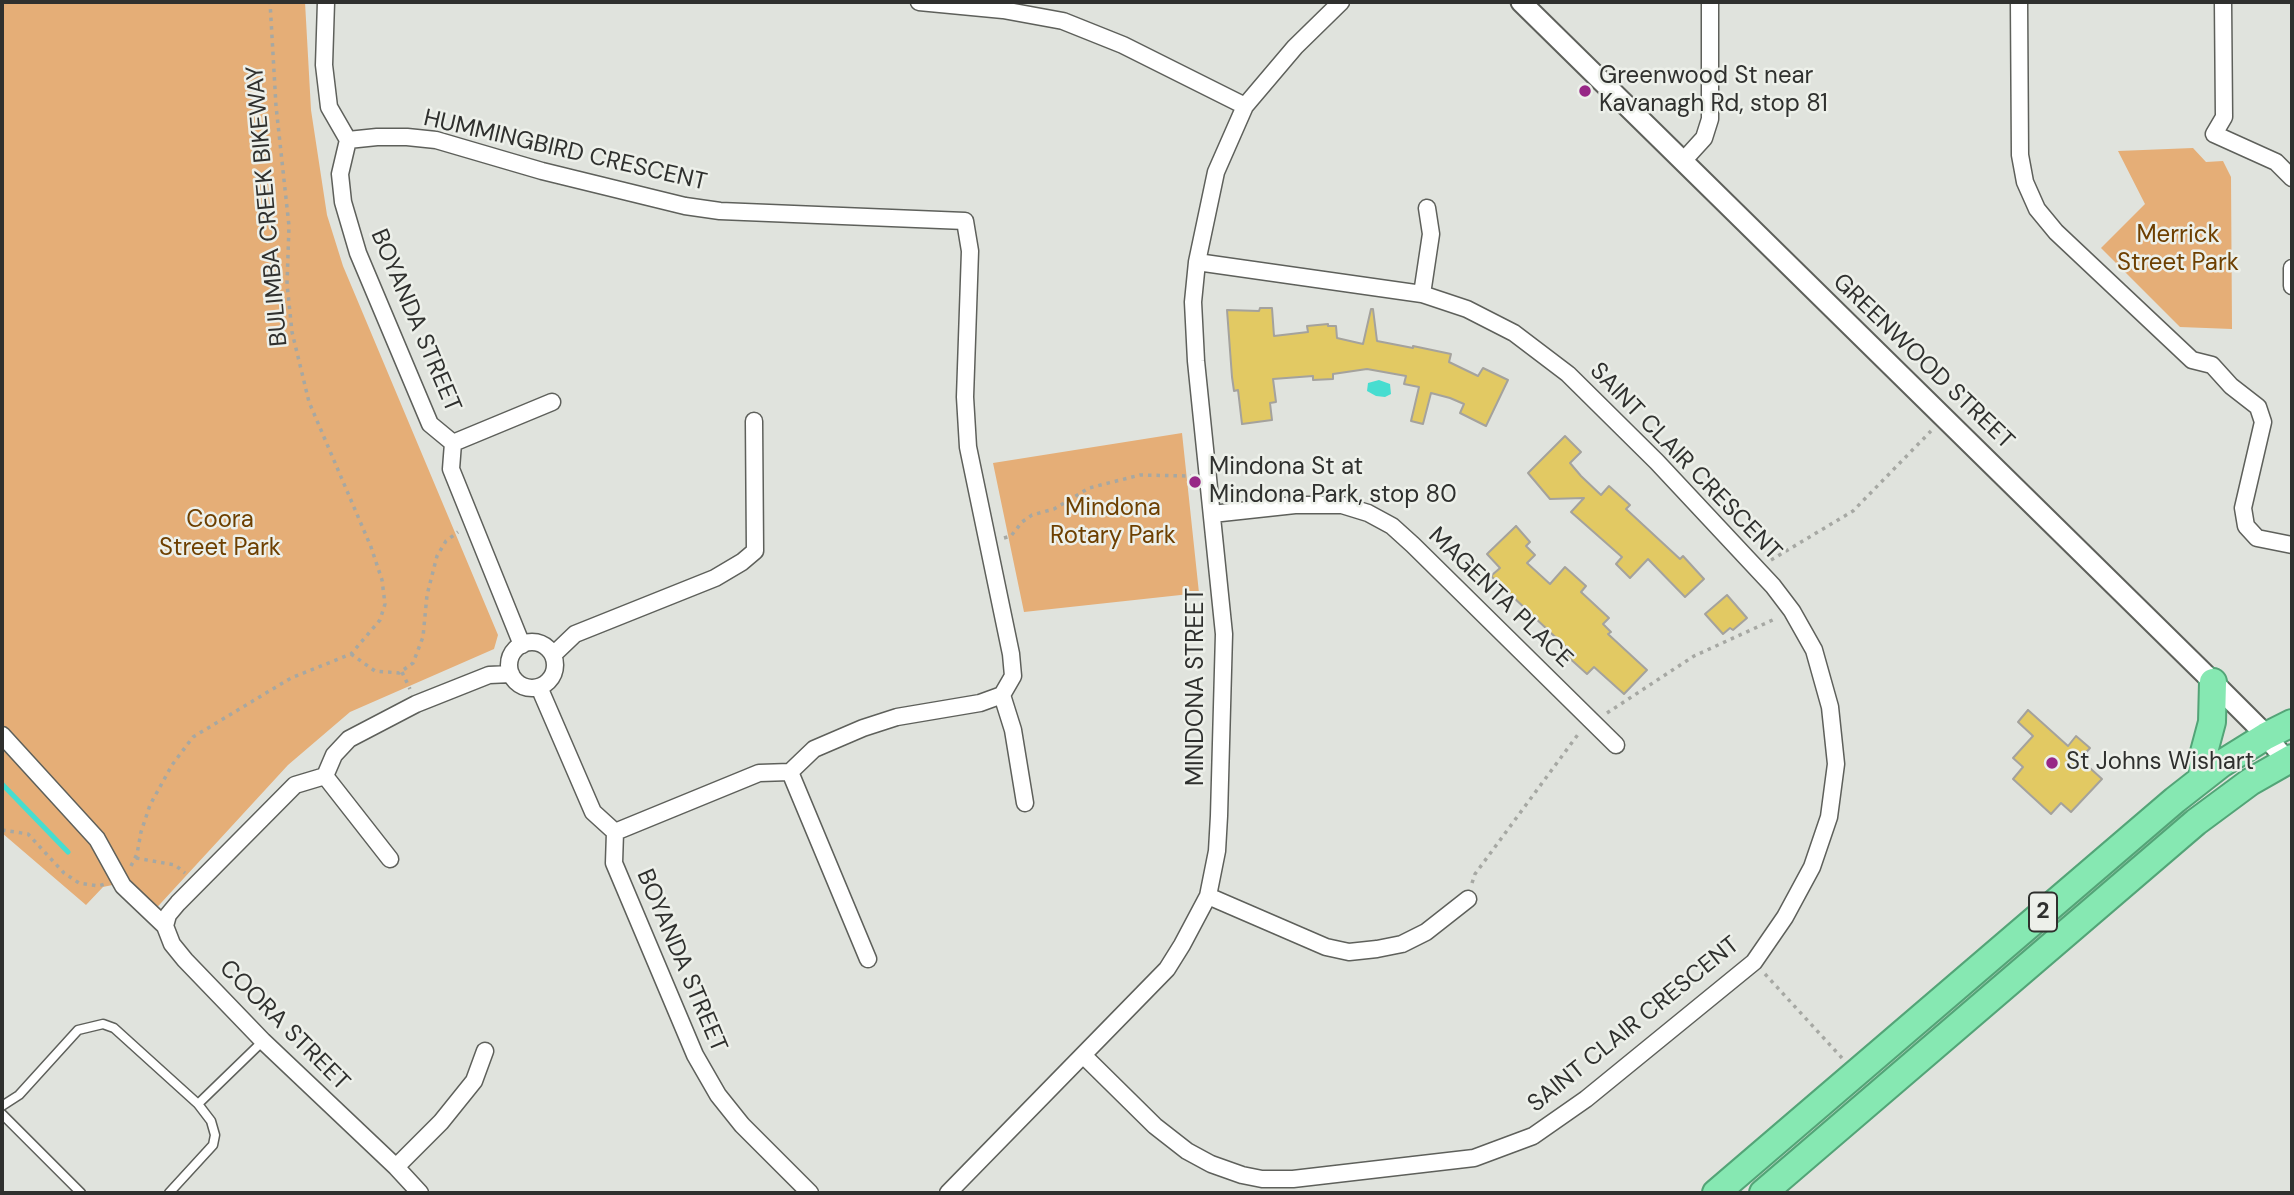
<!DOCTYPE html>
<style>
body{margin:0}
#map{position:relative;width:2294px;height:1195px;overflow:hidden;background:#e0e3dd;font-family:"DM Sans",sans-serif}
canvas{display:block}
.frame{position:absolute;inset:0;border:4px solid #2f302e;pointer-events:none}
</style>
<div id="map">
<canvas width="2294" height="1195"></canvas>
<div class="frame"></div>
</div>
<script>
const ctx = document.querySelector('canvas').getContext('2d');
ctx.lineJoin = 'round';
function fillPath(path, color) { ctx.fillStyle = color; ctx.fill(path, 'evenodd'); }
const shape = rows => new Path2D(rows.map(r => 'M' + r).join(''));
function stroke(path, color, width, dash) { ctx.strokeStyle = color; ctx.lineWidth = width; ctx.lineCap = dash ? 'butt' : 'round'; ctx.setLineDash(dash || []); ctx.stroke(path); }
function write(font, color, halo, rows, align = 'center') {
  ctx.font = font + ' "DM Sans",sans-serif'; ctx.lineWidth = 5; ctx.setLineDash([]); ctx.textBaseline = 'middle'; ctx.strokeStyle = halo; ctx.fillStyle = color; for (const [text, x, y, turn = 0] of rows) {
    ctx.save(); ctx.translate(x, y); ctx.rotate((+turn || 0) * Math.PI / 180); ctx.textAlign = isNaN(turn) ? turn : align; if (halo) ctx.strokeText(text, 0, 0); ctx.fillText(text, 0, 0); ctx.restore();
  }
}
fillPath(shape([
 [2,2,305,2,311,110,327,215,343,266,498,635,494,649,350,712,288,765,150,915,117,884,103,887,86,905,2,833],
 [2193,148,2206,162,2223,161,2231,177,2232,329,2180,327,2101,248,2145,204,2118,151],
 [1182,433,1199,593,1024,612,993,463]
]), '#e5ae77');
fillPath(shape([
 [1379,380,1390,384,1391,394,1385,397,1376,396,1367,391,1368,383]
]), '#47ddd0');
stroke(shape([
 [2,784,68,852]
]), '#47ddd0', 5);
const building = shape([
 [1260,308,1272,308,1274,336,1308,332,1307,326,1328,324,1328,326,1336,326,1337,338,1363,344,1371,309,1373,309,1377,341,1413,348,1413,346,1451,354,1449,362,1478,376,1483,368,1508,380,1486,426,1460,413,1464,404,1450,398,1431,393,1423,424,1411,421,1419,387,1404,384,1406,376,1367,369,1333,374,1333,379,1313,380,1313,376,1273,379,1276,402,1270,403,1272,420,1242,424,1238,390,1234,391,1232,377,1227,310,1259,311,1260,308],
 [1565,436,1581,452,1570,463,1581,476,1601,495,1609,486,1630,505,1626,509,1680,559,1683,556,1704,579,1685,597,1648,559,1630,578,1616,564,1622,557,1571,512,1584,498,1550,499,1528,473,1565,436],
 [1516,526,1530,542,1526,546,1535,555,1527,563,1550,584,1565,567,1586,586,1581,592,1609,618,1603,624,1611,632,1608,634,1647,670,1624,694,1594,667,1587,674,1567,656,1571,652,1491,576,1500,568,1487,554,1516,526],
 [1727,595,1747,618,1733,630,1730,628,1723,634,1705,614,1727,595],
 [2028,710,2068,746,2076,736,2090,748,2080,759,2102,779,2071,812,2061,803,2051,814,2013,779,2023,767,2013,758,2033,736,2018,722,2028,710]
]);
fillPath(building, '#e2c963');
stroke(building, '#a4a29d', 2);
const service = shape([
 [198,1104,263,1041],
 [2,1106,19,1095,78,1030,103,1024,114,1028,198,1104,211,1121,215,1135,213,1145,169,1193],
 [2,1114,81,1193]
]);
const minor = shape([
 [326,2,324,65,329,107,348,140,340,174,343,202,358,253,430,424,453,443,451,469,522,645],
 [919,2,1003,10,1063,21,1123,45,1245,106],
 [2019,2,2020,155,2025,182,2037,209,2056,232,2192,360,2212,365,2231,386,2258,407,2263,422,2243,508,2246,526,2257,538,2292,545],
 [2223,2,2224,117,2214,134,2276,162,2292,178],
 [348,140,377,137,407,137,436,140,542,171,685,206,720,211,965,221,970,251,965,397,968,447,1011,654,1013,676,1002,695,980,703,897,717,863,728,814,749,790,772,759,773,615,832],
 [1683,161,1704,138,1710,119,1710,2],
 [2292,268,2292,286],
 [1422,294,1431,234,1427,208],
 [453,443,552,402],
 [1212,514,1295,505,1342,505,1368,513,1392,526,1413,545,1616,745],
 '509 665a23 23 0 1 1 46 0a23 23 0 1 1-46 0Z',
 [553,655,575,634,715,578,742,562,755,551,754,421],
 [539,687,593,812,615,832,614,863,695,1055,718,1095,742,1125,810,1193],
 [1002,695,1013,730,1025,803],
 [2,735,97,839,123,886,165,926,172,944,185,960,263,1041,396,1167,420,1193],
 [790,772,868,959],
 [325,776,390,859],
 [1208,896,1326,947,1349,952,1377,949,1402,944,1426,932,1468,899],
 [165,926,168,915,178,903,295,785,325,776,334,755,349,739,416,704,489,675,511,674],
 [1084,1056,1155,1126,1187,1151,1211,1164,1242,1175,1262,1179,1293,1179,1474,1158,1533,1136,1586,1099,1754,962,1785,917,1812,867,1829,817,1836,764,1830,707,1814,650,1792,611,1773,586,1657,462,1568,374,1514,333,1467,309,1422,294,1197,262],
 [396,1167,441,1122,474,1081,485,1051],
 [948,1193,1167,969,1182,945,1208,896,1217,851,1219,816,1224,634,1196,361,1193,302,1197,262,1216,172,1245,106,1295,47,1341,2]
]);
const tertiary = shape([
 [1521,2,2213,682,2259,728,2287,761]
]);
const trunk = shape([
 [2202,778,2204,752,2212,722,2213,682],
 [1716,1193,2175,800,2221,764,2266,736,2292,723],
 [1763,1193,2196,822,2250,782,2292,758]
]);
stroke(service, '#5e605b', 11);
stroke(minor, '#5e605b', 19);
stroke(tertiary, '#5e605b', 23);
stroke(trunk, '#53a477', 30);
stroke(shape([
 [1004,538,1011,536,1022,522,1032,515,1054,509,1089,488,1140,475,1191,476],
 [1771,560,1853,511,1931,431],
 [351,654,375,671,399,673,413,663,423,637,427,595,437,556,446,541,458,532],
 [402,672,410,689],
 [1607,713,1694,656,1777,618],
 [2,830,28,834,64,873,79,883,98,886,105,884],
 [136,858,175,865,185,873],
 [131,866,137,854,141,832,150,805,172,765,193,737,291,678,351,654,380,620,385,604,382,580,371,547,309,402,292,332,287,284,289,226,276,106,270,2],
 [1472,883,1475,874,1579,733],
 [1765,974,1842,1058]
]), '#a6a8a3', 3.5, [3.5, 5]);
stroke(service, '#fff', 8);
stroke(minor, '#fff', 16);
stroke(tertiary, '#fff', 19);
stroke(trunk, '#86e8b2', 26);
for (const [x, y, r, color] of [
 [1585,91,7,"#972786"],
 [1195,482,7,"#972786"],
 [2052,763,7,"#972786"]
]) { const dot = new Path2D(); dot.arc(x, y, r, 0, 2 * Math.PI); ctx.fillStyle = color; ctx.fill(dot); stroke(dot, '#edf0ea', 2.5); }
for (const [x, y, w] of [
 [2043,912,28]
]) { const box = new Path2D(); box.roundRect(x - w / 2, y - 19.5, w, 39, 5); ctx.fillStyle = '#edf0ea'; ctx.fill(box); stroke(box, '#2f302e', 2); }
write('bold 23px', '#2f302e', null, [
 ["2",2043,912]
]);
write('24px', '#2f302e', '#edf0ea', [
 ["Greenwood St near",1599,77],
 ["Kavanagh Rd, stop 81",1599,105],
 ["Mindona St at",1209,468],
 ["Mindona Park, stop 80",1209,496],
 ["St Johns Wishart",2066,763]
], 'left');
write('24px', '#2f302e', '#edf0ea', [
 ["HUMMINGBIRD CRESCENT",565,151,13],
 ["BULIMBA CREEK BIKEWAY",268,206,-95],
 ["BOYANDA STREET",415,321,67],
 ["GREENWOOD STREET",1923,362,44],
 ["SAINT CLAIR CRESCENT",1685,462,46],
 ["MAGENTA PLACE",1500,598,44],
 ["MINDONA STREET",1197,687,-90],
 ["BOYANDA STREET",681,961,67],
 ["SAINT CLAIR CRESCENT",1634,1025,-39],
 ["COORA STREET",284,1026,45]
]);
write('24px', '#6d3f00', '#edf0ea', [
 ["Merrick",2178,236],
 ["Street Park",2178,264],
 ["Mindona",1113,509],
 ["Rotary Park",1113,537],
 ["Coora",220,521],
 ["Street Park",220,549]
]);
</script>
